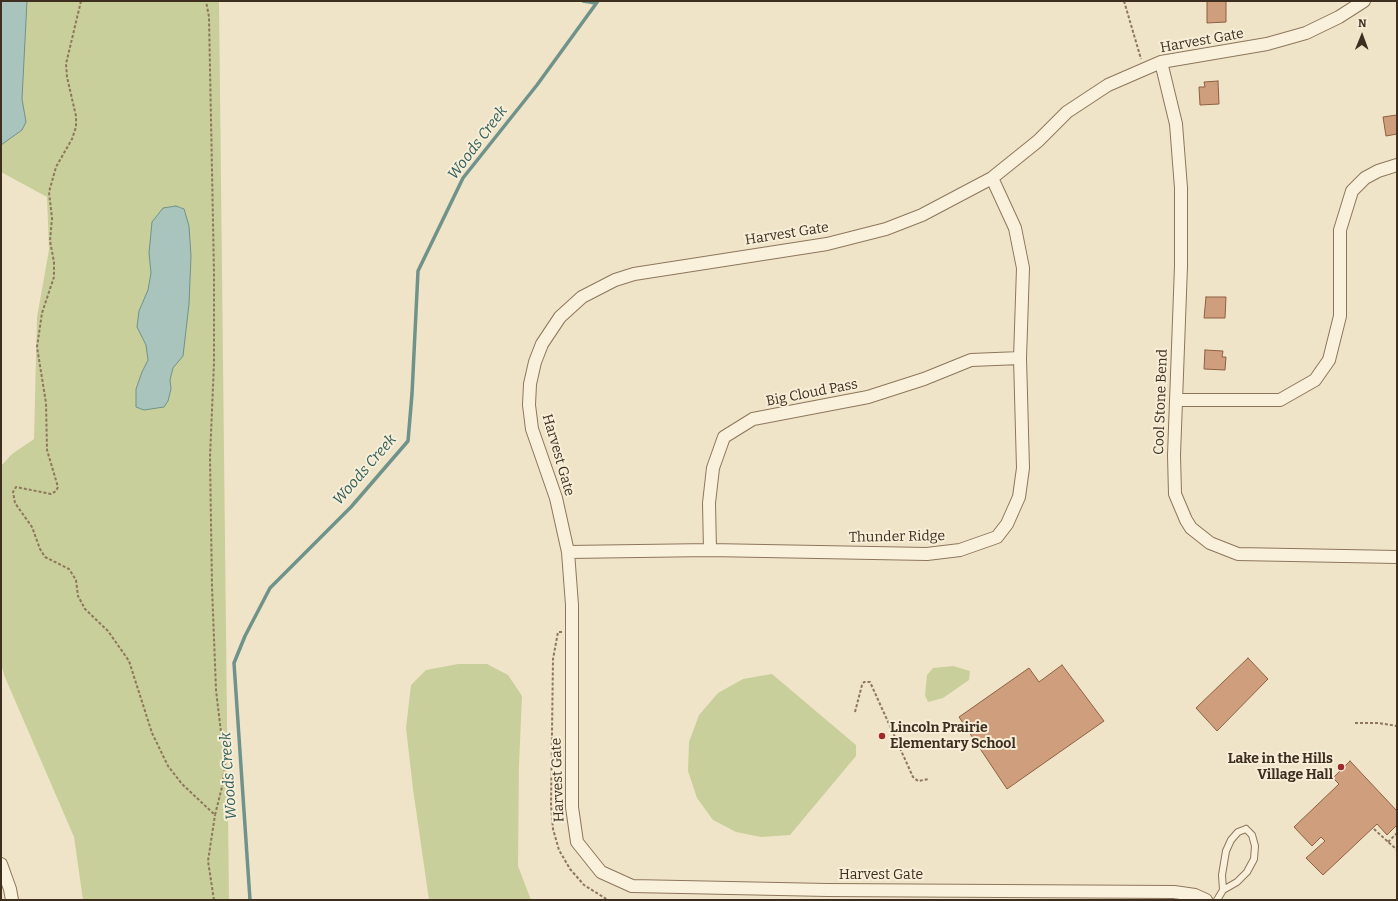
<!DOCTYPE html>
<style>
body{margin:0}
#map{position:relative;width:1398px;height:901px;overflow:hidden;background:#f0e4c8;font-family:Bitter,serif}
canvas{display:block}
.frame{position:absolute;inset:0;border:2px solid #3d2e20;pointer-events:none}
.north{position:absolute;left:1342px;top:16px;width:40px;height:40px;-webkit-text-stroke:3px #f7eed8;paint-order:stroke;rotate:1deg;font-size:11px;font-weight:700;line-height:16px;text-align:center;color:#3d2e20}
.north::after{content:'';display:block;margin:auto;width:14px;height:18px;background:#3d2e20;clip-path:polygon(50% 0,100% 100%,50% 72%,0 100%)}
</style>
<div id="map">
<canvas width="1398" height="901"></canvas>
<div class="frame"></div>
<div class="north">N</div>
</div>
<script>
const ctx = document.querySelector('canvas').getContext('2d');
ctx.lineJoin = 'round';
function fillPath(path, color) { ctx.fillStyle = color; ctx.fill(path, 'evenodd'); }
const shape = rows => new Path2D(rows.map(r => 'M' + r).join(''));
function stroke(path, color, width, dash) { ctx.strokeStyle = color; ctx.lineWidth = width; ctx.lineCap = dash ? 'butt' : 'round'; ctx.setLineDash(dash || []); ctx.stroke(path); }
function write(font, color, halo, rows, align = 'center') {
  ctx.font = font + ' Bitter,serif'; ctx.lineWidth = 4; ctx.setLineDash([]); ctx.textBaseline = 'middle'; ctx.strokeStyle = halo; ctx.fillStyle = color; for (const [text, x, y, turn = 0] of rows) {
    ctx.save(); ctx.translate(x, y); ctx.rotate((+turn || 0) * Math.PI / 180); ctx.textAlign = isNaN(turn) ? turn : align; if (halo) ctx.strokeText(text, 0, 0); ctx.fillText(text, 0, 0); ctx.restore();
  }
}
fillPath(shape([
 [1,1,219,1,229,900,83,900,74,837,4,675,1,663,1,466,12,454,34,439,37,317,49,250,47,197,1,172],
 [458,664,487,664,508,675,522,696,519,765,518,866,531,900,429,900,413,789,406,728,411,685,426,670],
 [953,666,970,671,969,680,943,698,928,702,925,695,927,675,933,668],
 [772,674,856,745,856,756,790,835,761,837,736,832,713,820,697,798,688,771,689,742,699,715,718,693,743,679]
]), '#c9cf9b');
const water = shape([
 [1,1,27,1,22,99,26,122,22,130,1,145,1,1],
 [176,206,184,209,189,226,191,256,189,304,183,356,173,368,170,380,171,389,168,401,164,407,144,410,136,407,136,389,142,372,148,360,146,345,137,327,139,311,148,290,151,273,149,253,152,222,163,208,176,206]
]);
fillPath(water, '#a9c4bc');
stroke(water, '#6f938a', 1);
stroke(shape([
 [583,1,596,3],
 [250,900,234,663,245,636,270,588,351,507,408,441,412,394,418,271,463,178,537,85,598,1]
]), '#6f938a', 3.5);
const building = shape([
 [1207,1,1226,1,1226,22,1207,23,1207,1],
 [1218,81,1219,104,1200,105,1199,87,1205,87,1204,82,1218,81],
 [1397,115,1397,134,1386,136,1383,117,1397,115],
 [1206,297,1226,297,1225,318,1204,318,1206,297],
 [1205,350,1223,351,1222,357,1226,357,1225,370,1204,369,1205,350],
 [1248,658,1268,679,1217,731,1196,708,1248,658],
 [1062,665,1104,721,1007,789,959,717,1029,668,1039,682,1062,665],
 [1350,761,1397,811,1397,825,1387,835,1377,824,1323,875,1306,858,1325,841,1321,837,1312,846,1294,827,1339,784,1333,778,1350,761]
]);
fillPath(building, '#cf9f7d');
stroke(building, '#8d5f41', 1);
const service = shape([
 [1246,829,1252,835,1255,846,1254,859,1247,872,1237,882,1223,890,1222,875,1226,851,1231,840,1238,832,1246,829],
 [1217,900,1223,890]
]);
const minor = shape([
 [1161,62,1176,124,1181,188,1181,266,1174,455,1175,494,1186,520,1191,528,1210,543,1238,554,1397,557],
 [1176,400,1280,400,1315,380,1329,360,1340,316,1340,230,1352,191,1365,178,1378,171,1397,165],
 [710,550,709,503,713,468,724,437,753,419,868,397,924,379,971,360,1020,358],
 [568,552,710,550,927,554,960,550,997,537,1007,524,1019,497,1023,468,1020,358,1023,268,1015,228,992,178],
 [1,864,10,889,12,900],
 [1206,900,1195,895,1174,892,828,890,632,886,601,872,577,842,572,807,572,605,568,552,556,498,532,429,529,405,530,384,535,362,542,344,560,317,582,297,615,280,634,274,827,244,886,229,922,215,992,178,1038,141,1067,112,1108,85,1161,62,1267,44,1306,33,1339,17,1364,1]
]);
stroke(service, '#8d765c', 8);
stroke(minor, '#8d765c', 14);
stroke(shape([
 [81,1,66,64,67,77,76,116,76,127,72,139,56,167,49,192,52,218,50,241,54,262,54,277,42,313,37,347,46,403,47,450,58,487,56,491,51,494,16,487,13,492,15,503,32,527,40,549,45,557,69,569,76,580,78,596,85,609,108,631,129,661,152,733,168,766,182,784,215,815,222,787,225,766,216,690,212,587,210,457,214,363,214,273,209,17,206,1],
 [1124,1,1141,59],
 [562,632,558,632,553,659,551,805,553,829,559,850,570,869,584,885,608,900],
 [855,712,862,685,864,682,870,682,913,777,918,781,929,779],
 [1355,723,1378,723,1397,726],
 [1374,829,1397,850],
 [1388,842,1397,833],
 [214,900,208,861,215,815]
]), '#8d765c', 2, [3, 2]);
stroke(service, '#faf1dc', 6);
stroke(minor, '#faf1dc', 12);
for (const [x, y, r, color] of [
 [882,736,4,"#9e2a2b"],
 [1341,767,4,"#9e2a2b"]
]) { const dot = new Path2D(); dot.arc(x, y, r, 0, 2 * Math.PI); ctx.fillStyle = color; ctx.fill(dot); stroke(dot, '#f7eed8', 1.5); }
write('14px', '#3d2e20', '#f7eed8', [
 ["Harvest Gate",1202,41,-10],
 ["Harvest Gate",787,234,-9],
 ["Big Cloud Pass",812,393,-11],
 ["Cool Stone Bend",1161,402,-88],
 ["Harvest Gate",558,455,74],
 ["Thunder Ridge",897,537,-1],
 ["Harvest Gate",558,780,-92],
 ["Harvest Gate",881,875]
]);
write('bold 14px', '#3d2e20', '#f7eed8', [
 ["Lincoln Prairie",890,728],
 ["Elementary School",890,744],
 ["Lake in the Hills",1333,759,"right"],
 ["Village Hall",1333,775,"right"]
], 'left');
write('italic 15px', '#2f5d5a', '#f7eed8', [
 ["Woods Creek",478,143,-53],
 ["Woods Creek",365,470,-49],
 ["Woods Creek",229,776,-94]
]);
</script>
